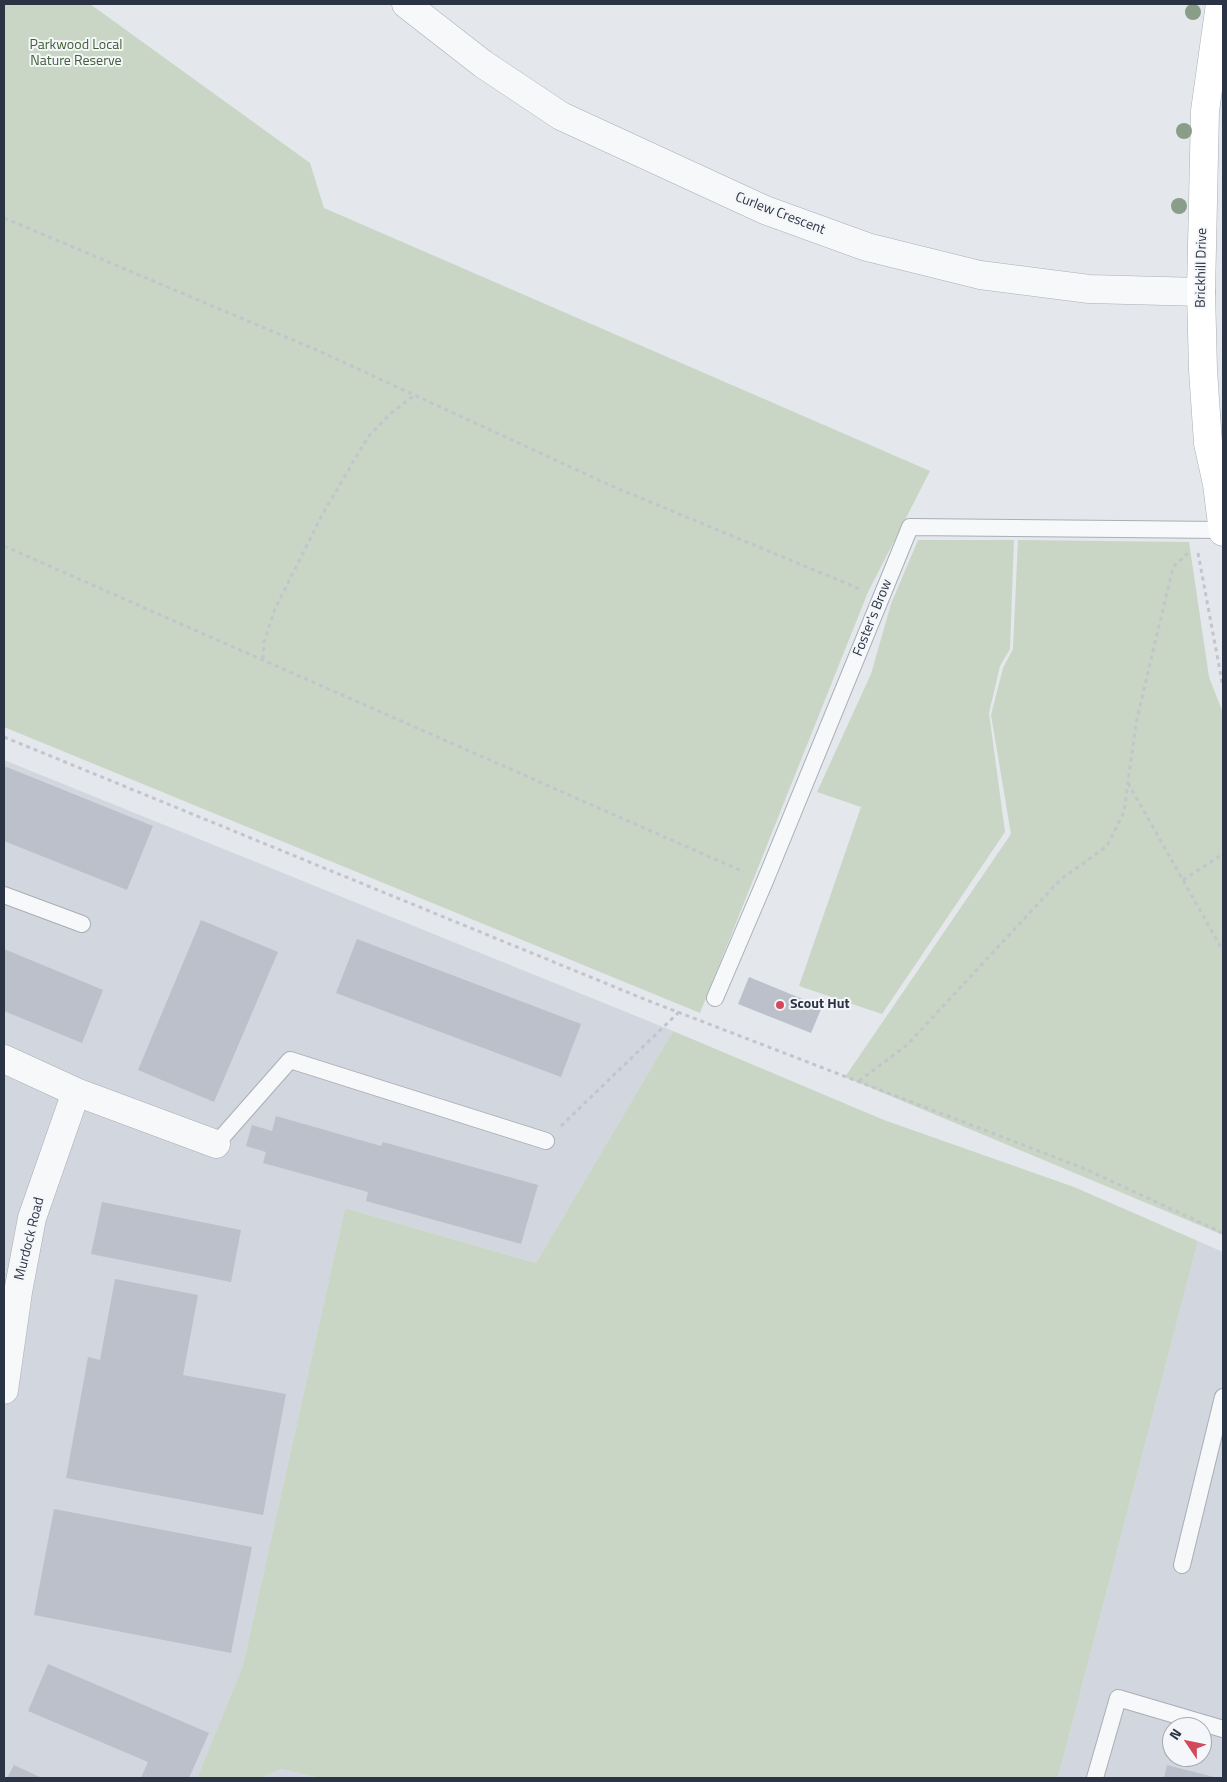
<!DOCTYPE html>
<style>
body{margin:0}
#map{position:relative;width:1227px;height:1782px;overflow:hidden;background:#e4e7ec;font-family:"Titillium Web",sans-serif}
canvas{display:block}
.frame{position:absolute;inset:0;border:5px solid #2b3445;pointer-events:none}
.north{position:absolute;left:1162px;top:1717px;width:50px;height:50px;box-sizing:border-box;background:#f4f6f9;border:1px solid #a4a8b1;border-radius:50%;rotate:304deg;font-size:14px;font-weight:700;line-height:20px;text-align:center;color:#2b3445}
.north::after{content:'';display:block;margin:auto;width:18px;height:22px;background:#d1495b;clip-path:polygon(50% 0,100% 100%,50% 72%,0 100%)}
</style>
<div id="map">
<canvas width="1227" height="1782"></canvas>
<div class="frame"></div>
<div class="north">N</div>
</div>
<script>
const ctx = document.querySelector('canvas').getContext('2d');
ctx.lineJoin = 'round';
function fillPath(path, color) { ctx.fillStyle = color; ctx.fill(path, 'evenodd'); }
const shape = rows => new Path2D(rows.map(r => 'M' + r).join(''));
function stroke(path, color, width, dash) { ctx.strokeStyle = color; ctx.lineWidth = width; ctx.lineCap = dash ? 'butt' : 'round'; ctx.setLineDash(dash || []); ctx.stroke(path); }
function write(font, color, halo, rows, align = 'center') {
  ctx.font = font + ' "Titillium Web",sans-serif'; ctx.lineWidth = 4; ctx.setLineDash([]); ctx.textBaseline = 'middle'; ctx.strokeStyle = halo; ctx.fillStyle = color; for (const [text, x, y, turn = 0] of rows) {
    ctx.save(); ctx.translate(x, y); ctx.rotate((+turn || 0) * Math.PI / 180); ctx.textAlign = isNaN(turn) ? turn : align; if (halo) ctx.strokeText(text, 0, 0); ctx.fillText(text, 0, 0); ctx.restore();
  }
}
fillPath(shape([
 [4,760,673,1031,536,1263,345,1208,243,1665,197,1778,4,1778],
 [1198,1241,1223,1252,1223,1778,1058,1778],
 [1172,1727,1202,1727,1202,1757,1172,1757],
 [281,1769,320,1778,261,1778]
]), '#d2d6de');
fillPath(shape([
 [4,4,90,4,310,163,324,208,930,471,868,592,700,1013,4,727],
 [918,540,1014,540,1010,649,1000,666,989,713,1005,832,882,1014,799,986,861,807,817,792,871,674,891,604],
 [1018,540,1189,542,1209,677,1223,713,1223,1235,845,1077,1011,834,991,715,1003,668,1013,649],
 [673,1031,884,1120,1074,1187,1198,1241,1058,1778,320,1778,281,1769,261,1778,197,1778,243,1665,345,1208,536,1263]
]), '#c9d6c5');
fillPath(shape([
 [4,766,153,826,127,890,4,841],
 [201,920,278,952,214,1102,138,1070],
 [357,939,581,1024,561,1077,336,993],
 [4,949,103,990,82,1043,4,1011],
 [749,977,822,1007,811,1033,738,1004],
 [276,1116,381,1146,383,1142,538,1185,521,1244,366,1201,368,1192,263,1163,266,1152,246,1146,252,1125,272,1131],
 [102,1202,241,1230,231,1282,91,1254],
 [115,1279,198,1295,183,1375,286,1394,263,1515,66,1478,88,1357,100,1360],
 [54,1509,252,1547,231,1653,34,1615],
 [48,1664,209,1733,189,1778,141,1778,148,1762,28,1711],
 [14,1765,42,1778,7,1778],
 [1167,1765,1214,1777,1213,1778,1164,1778]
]), '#bbc0ca');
const lane = shape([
 [4,895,82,924],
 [715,998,765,881,910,527,1223,530],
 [216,1144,290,1060,546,1141],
 [1182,1565,1223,1397],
 [1095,1778,1118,1698,1223,1729]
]);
const street = shape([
 [406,4,483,64,561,116,765,210,867,247,980,275,1089,289,1201,292],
 [4,1059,76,1092,32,1218,18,1292,4,1390],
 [76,1092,216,1144]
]);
const secondary = shape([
 [1220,4,1205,111,1201,292,1203,370,1208,443,1217,484,1223,532]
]);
stroke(lane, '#a9aeb7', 18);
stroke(street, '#a9aeb7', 29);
stroke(secondary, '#a9aeb7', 29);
stroke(shape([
 [4,218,319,351,614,487,860,589],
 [4,546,744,872],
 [1198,553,1223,687],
 [263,659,264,642,275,609,322,515,368,437,391,413,415,395],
 [4,737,649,1001,1083,1168,1223,1233],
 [1128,783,1223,951],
 [1183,880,1223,854],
 [859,1081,907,1045,1060,880,1107,846,1124,812,1136,723,1173,567,1188,553],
 [561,1126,679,1012]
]), '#c2c5cb', 3, [4, 4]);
stroke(lane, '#f7f8fa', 16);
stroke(street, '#f7f8fa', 28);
stroke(secondary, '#fff', 28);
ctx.fillStyle = '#899d89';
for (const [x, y] of [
 [1193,12],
 [1184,131],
 [1179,206]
]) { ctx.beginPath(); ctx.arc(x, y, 8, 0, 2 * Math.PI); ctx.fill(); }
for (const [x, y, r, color] of [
 [780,1005,5,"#d1495b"]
]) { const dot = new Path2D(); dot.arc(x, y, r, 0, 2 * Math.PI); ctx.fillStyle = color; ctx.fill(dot); stroke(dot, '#f4f6f9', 2); }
write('14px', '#3f6138', '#f4f6f9', [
 ["Parkwood Local",76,46],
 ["Nature Reserve",76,62]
]);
write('14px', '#2b3445', '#f4f6f9', [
 ["Curlew Crescent",780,214,21],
 ["Brickhill Drive",1202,268,-89],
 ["Foster's Brow",873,618,-68],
 ["Murdock Road",30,1239,-76]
]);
write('bold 14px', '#2b3445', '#f4f6f9', [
 ["Scout Hut",790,1005]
], 'left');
</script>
